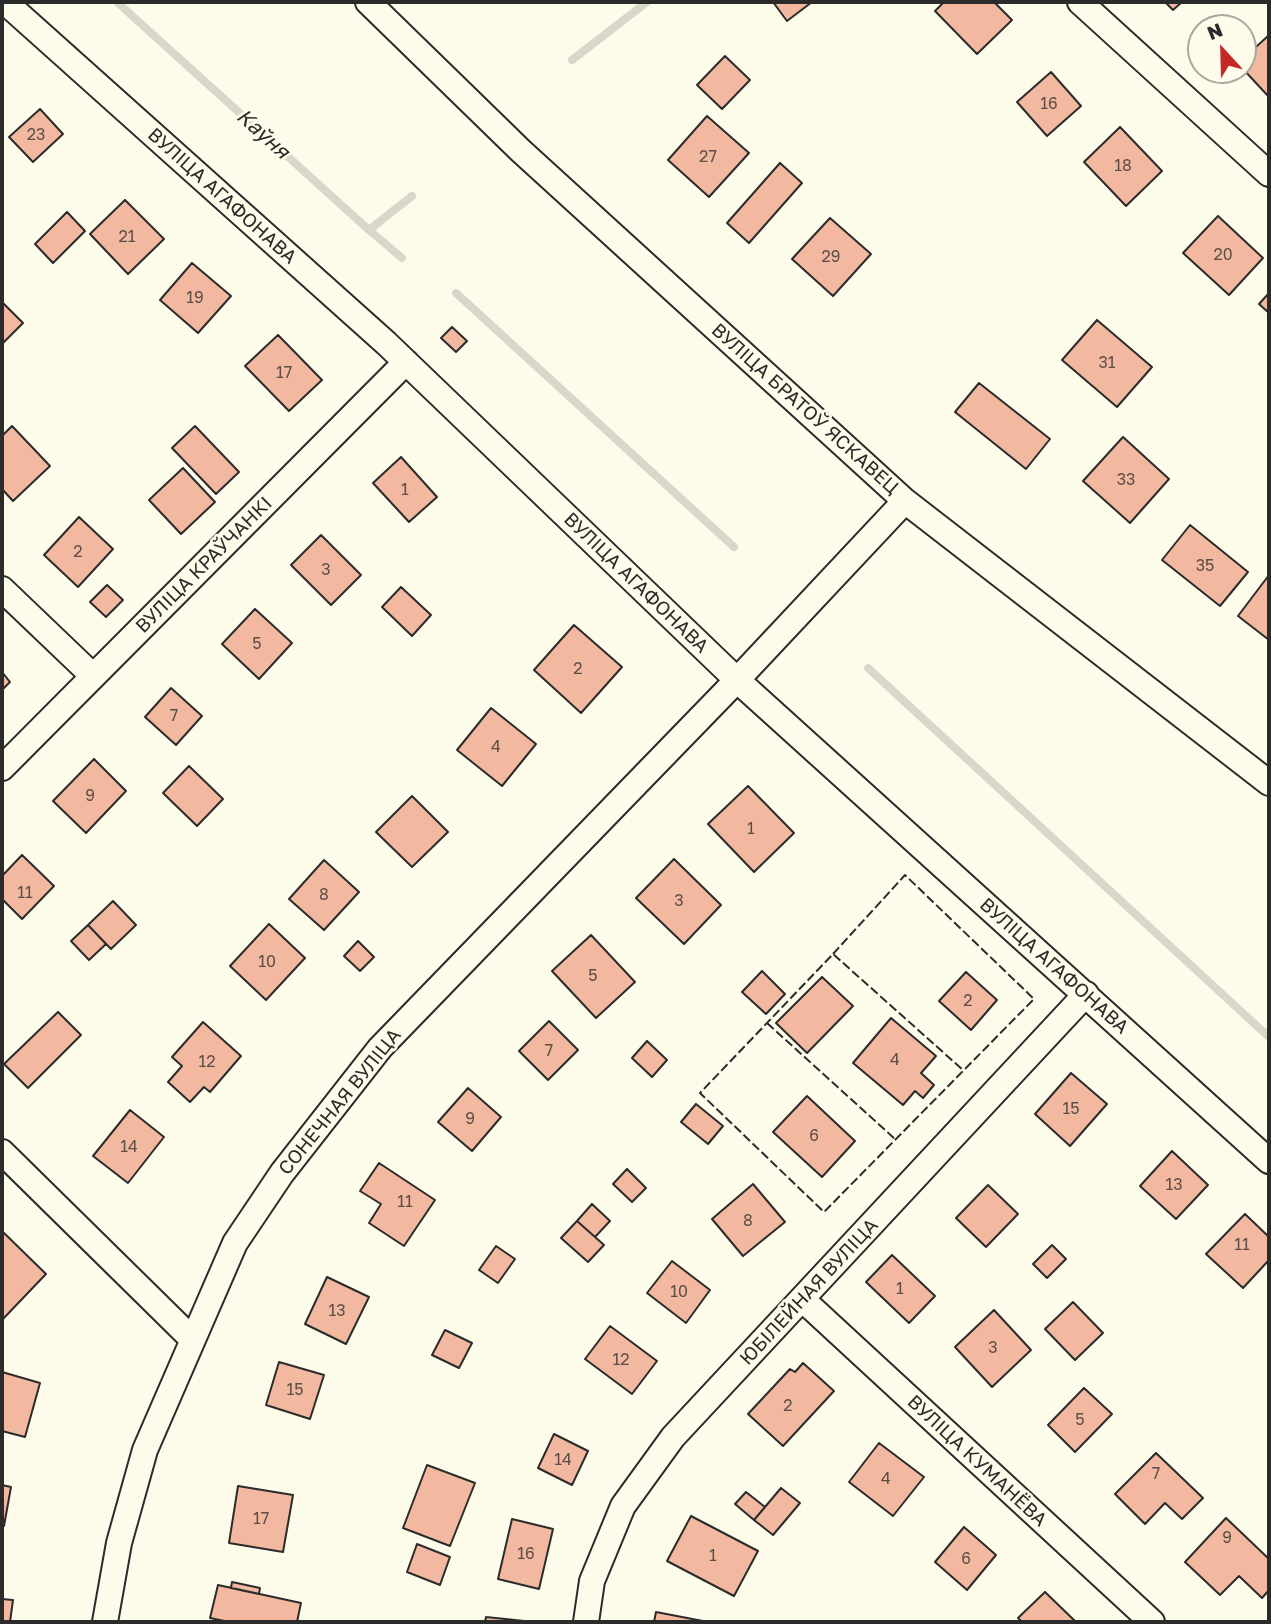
<!DOCTYPE html>
<meta charset="utf-8">
<style>
body{margin:0}
#map{position:relative;width:1271px;height:1624px;overflow:hidden;background:#fdfbea;font-family:"Golos Text",sans-serif}
canvas{display:block}
.frame{position:absolute;inset:0;border:4px solid #2b2b2b;pointer-events:none}
.north{position:absolute;left:1187px;top:14px;width:70px;height:70px;box-sizing:border-box;background:#fdfbea;border:2px solid #a9a89e;border-radius:50%;rotate:338deg;font-size:19px;font-weight:700;line-height:28px;text-align:center;color:#2b2b2b}
.north::after{content:'';display:block;margin:auto;width:24px;height:32px;background:#c62828;clip-path:polygon(50% 0,100% 100%,50% 72%,0 100%)}
</style>
<div id="map">
<canvas width="1271" height="1624"></canvas>
<div class="frame"></div>
<div class="north">N</div>
</div>
<script>
const ctx = document.querySelector('canvas').getContext('2d');
ctx.lineJoin = 'round';
const shape = rows => new Path2D(rows.map(r => 'M' + r).join(''));
function stroke(path, color, width, dash) { ctx.strokeStyle = color; ctx.lineWidth = width; ctx.lineCap = dash ? 'butt' : 'round'; ctx.setLineDash(dash || []); ctx.stroke(path); }
function fillPath(path, color) { ctx.fillStyle = color; ctx.fill(path, 'evenodd'); }
function write(font, color, halo, rows, align = 'center') {
  ctx.font = font + ' "Golos Text",sans-serif'; ctx.lineWidth = 5; ctx.setLineDash([]); ctx.textBaseline = 'middle'; ctx.strokeStyle = halo; ctx.fillStyle = color; for (const [text, x, y, turn = 0] of rows) {
    ctx.save(); ctx.translate(x, y); ctx.rotate((+turn || 0) * Math.PI / 180); ctx.textAlign = isNaN(turn) ? turn : align; if (halo) ctx.strokeText(text, 0, 0); ctx.fillText(text, 0, 0); ctx.restore();
  }
}
stroke(shape([
 [117,2,369,230,412,196],
 [572,60,647,2],
 [369,230,402,258],
 [456,293,734,547],
 [868,668,1269,1037]
]), '#d8d7c9', 8);
const building = shape([
 [773,2,812,2,787,21,773,2],
 [944,2,994,2,1012,20,977,54,935,11,944,2],
 [1165,2,1182,2,1173,10,1165,2],
 [1269,35,1269,97,1243,69,1243,59,1269,35],
 [725,56,750,80,722,109,697,85,725,56],
 [1051,72,1081,106,1047,136,1017,102,1051,72],
 [40,109,63,134,33,162,9,137,40,109],
 [707,116,749,153,709,197,668,160,707,116],
 [1120,127,1162,171,1126,206,1084,162,1120,127],
 [780,163,802,183,749,243,727,223,780,163],
 [125,200,164,239,128,274,90,234,125,200],
 [67,212,85,231,53,263,35,244,67,212],
 [1218,216,1263,258,1229,295,1183,253,1218,216],
 [830,218,871,254,833,296,792,259,830,218],
 [192,263,231,296,198,333,160,300,192,263],
 [1269,293,1269,313,1259,304,1269,293],
 [2,302,23,323,2,344,2,302],
 [1097,320,1152,367,1117,407,1062,360,1097,320],
 [452,327,467,341,456,352,441,338,452,327],
 [278,335,322,380,289,411,245,366,278,335],
 [979,383,1050,439,1026,469,955,412,979,383],
 [12,426,50,466,13,501,2,489,2,436,12,426],
 [195,426,239,472,216,494,172,448,195,426],
 [1123,437,1169,479,1130,523,1083,481,1123,437],
 [401,457,437,497,409,522,373,483,401,457],
 [183,468,215,502,181,534,149,500,183,468],
 [79,517,113,549,78,587,44,555,79,517],
 [1190,525,1248,572,1220,606,1162,560,1190,525],
 [321,535,361,575,331,605,291,565,321,535],
 [1269,575,1269,640,1238,616,1269,575],
 [107,585,123,600,106,617,90,602,107,585],
 [401,587,431,615,412,636,382,607,401,587],
 [255,609,292,643,259,679,222,644,255,609],
 [574,625,622,667,581,713,534,670,574,625],
 [2,672,10,682,2,690,2,672],
 [171,688,202,716,176,745,145,717,171,688],
 [491,708,536,744,502,786,457,750,491,708],
 [94,759,126,791,86,833,53,801,94,759],
 [189,766,223,799,197,826,163,793,189,766],
 [748,786,794,833,754,872,708,824,748,786],
 [412,796,448,832,412,867,376,832,412,796],
 [22,855,54,886,22,919,2,899,2,876,22,855],
 [674,859,721,905,684,944,636,898,674,859],
 [324,860,359,892,324,930,289,899,324,860],
 [113,901,136,925,111,949,88,925,113,901],
 [269,924,305,958,266,1000,230,966,269,924],
 [88,925,106,944,89,960,71,941,88,925],
 [591,935,635,982,596,1018,552,971,591,935],
 [358,941,374,957,360,971,344,956,358,941],
 [762,971,785,994,766,1014,742,992,762,971],
 [966,972,997,1000,971,1030,939,1001,966,972],
 [822,977,853,1006,807,1053,776,1023,822,977],
 [58,1012,81,1035,28,1088,4,1064,58,1012],
 [891,1018,936,1056,921,1073,934,1085,923,1098,915,1091,903,1105,853,1063,891,1018],
 [549,1021,578,1050,548,1080,519,1051,549,1021],
 [203,1022,241,1056,210,1092,204,1087,190,1102,168,1082,182,1066,172,1057,203,1022],
 [647,1041,667,1060,652,1077,632,1058,647,1041],
 [1071,1073,1107,1104,1070,1146,1035,1114,1071,1073],
 [468,1088,501,1117,472,1151,438,1122,468,1088],
 [807,1096,855,1141,822,1177,773,1132,807,1096],
 [696,1104,723,1126,708,1144,681,1122,696,1104],
 [130,1110,164,1137,128,1183,93,1156,130,1110],
 [1172,1151,1208,1185,1176,1219,1140,1186,1172,1151],
 [379,1163,435,1200,404,1246,369,1223,381,1204,360,1191,379,1163],
 [627,1169,646,1188,632,1202,613,1184,627,1169],
 [753,1184,785,1222,743,1256,712,1219,753,1184],
 [988,1185,1018,1214,986,1247,956,1218,988,1185],
 [592,1204,610,1221,595,1237,577,1221,592,1204],
 [1245,1214,1269,1237,1269,1260,1243,1288,1206,1254,1245,1214],
 [577,1221,604,1245,588,1262,561,1238,577,1221],
 [2,1231,46,1274,2,1320,2,1231],
 [1052,1245,1066,1259,1047,1278,1033,1264,1052,1245],
 [496,1246,515,1259,498,1283,479,1270,496,1246],
 [892,1255,935,1296,909,1323,866,1282,892,1255],
 [672,1261,710,1290,686,1323,647,1293,672,1261],
 [327,1277,369,1297,346,1344,305,1324,327,1277],
 [1073,1302,1103,1333,1075,1360,1045,1329,1073,1302],
 [994,1310,1031,1350,992,1387,955,1347,994,1310],
 [610,1326,657,1361,632,1394,585,1359,610,1326],
 [445,1330,472,1343,459,1368,432,1355,445,1330],
 [279,1362,324,1375,310,1419,266,1405,279,1362],
 [803,1363,834,1391,783,1446,748,1414,790,1369,795,1372,803,1363],
 [2,1372,40,1383,25,1437,2,1431,2,1372],
 [1084,1388,1112,1414,1075,1452,1048,1425,1084,1388],
 [554,1434,588,1451,572,1485,538,1468,554,1434],
 [879,1443,924,1477,893,1516,849,1482,879,1443],
 [1156,1453,1203,1498,1182,1519,1165,1503,1145,1524,1115,1494,1156,1453],
 [427,1465,475,1483,450,1546,403,1528,427,1465],
 [2,1485,11,1487,4,1526,2,1526,2,1485],
 [238,1486,293,1495,283,1552,229,1543,238,1486],
 [781,1488,800,1503,773,1535,754,1520,781,1488],
 [746,1492,765,1507,754,1520,735,1504,746,1492],
 [691,1516,758,1551,734,1596,667,1561,691,1516],
 [1226,1518,1269,1559,1269,1590,1262,1598,1239,1576,1220,1595,1185,1562,1226,1518],
 [512,1519,553,1529,539,1589,498,1579,512,1519],
 [964,1527,996,1555,967,1590,935,1562,964,1527],
 [417,1544,450,1557,440,1585,407,1572,417,1544],
 [232,1582,260,1588,259,1594,231,1588,232,1582],
 [218,1585,301,1603,297,1622,229,1622,210,1618,218,1585],
 [1045,1592,1076,1622,1022,1622,1018,1618,1045,1592],
 [2,1599,13,1600,10,1622,2,1622,2,1599],
 [656,1612,708,1622,654,1622,656,1612],
 [486,1617,534,1622,485,1622,486,1617]
]);
fillPath(building, '#f2b8a0');
stroke(building, '#2b2b2b', 2);
const minor = shape([
 [5,2,386,343,737,680,1269,1161],
 [368,2,521,151,905,501,1269,783],
 [1080,2,1269,174],
 [2,589,93,676],
 [2,768,406,362],
 [2,1152,192,1339],
 [802,1299,1152,1622],
 [105,1622,119,1543,145,1450,235,1243,282,1173,380,1048,737,680,905,501],
 [586,1622,592,1581,623,1506,673,1437,1086,994]
]);
stroke(minor, '#2b2b2b', 28);
stroke(minor, '#fdfbea', 24);
stroke(shape([
 [833,954,905,875,1034,999,824,1212,700,1093,833,954,963,1070],
 [767,1023,895,1139]
]), '#2b2b2b', 2, [9, 3.5]);
write('16px', '#5d4e48', null, [
 ["16",1049,104],
 ["23",36,135],
 ["27",708,157],
 ["18",1123,166],
 ["21",127,237],
 ["20",1223,255],
 ["29",831,257],
 ["19",195,298],
 ["31",1107,363],
 ["17",284,373],
 ["33",1126,480],
 ["1",405,490],
 ["2",78,552],
 ["35",1205,566],
 ["3",326,570],
 ["5",257,644],
 ["2",578,669],
 ["7",174,716],
 ["4",496,747],
 ["9",90,796],
 ["1",751,829],
 ["11",25,893],
 ["8",324,895],
 ["3",679,901],
 ["10",267,962],
 ["5",593,976],
 ["2",968,1001],
 ["7",549,1051],
 ["4",895,1060],
 ["12",207,1062],
 ["15",1071,1109],
 ["9",470,1119],
 ["6",814,1136],
 ["14",129,1147],
 ["13",1174,1185],
 ["11",405,1202],
 ["8",748,1221],
 ["11",1242,1245],
 ["1",900,1289],
 ["10",679,1292],
 ["13",337,1311],
 ["3",993,1348],
 ["12",621,1360],
 ["15",295,1390],
 ["2",788,1406],
 ["5",1080,1420],
 ["14",563,1460],
 ["7",1156,1474],
 ["4",886,1479],
 ["17",261,1519],
 ["9",1227,1538],
 ["16",526,1554],
 ["1",713,1556],
 ["6",966,1559]
]);
write('19px', '#2b2b2b', '#fdfbea', [
 ["ВУЛІЦА АГАФОНАВА",222,196,42],
 ["ВУЛІЦА БРАТОЎ ЯСКАВЕЦ",805,409,42],
 ["ВУЛІЦА КРАЎЧАНКІ",204,565,-45],
 ["ВУЛІЦА АГАФОНАВА",636,583,44],
 ["ВУЛІЦА АГАФОНАВА",1054,966,42],
 ["СОНЕЧНАЯ ВУЛІЦА",340,1102,-51],
 ["ЮБІЛЕЙНАЯ ВУЛІЦА",809,1292,-47],
 ["ВУЛІЦА КУМАНЁВА",977,1461,43]
]);
write('italic 21px', '#2b2b2b', '#fdfbea', [
 ["Каўня",263,134,42]
]);
</script>
